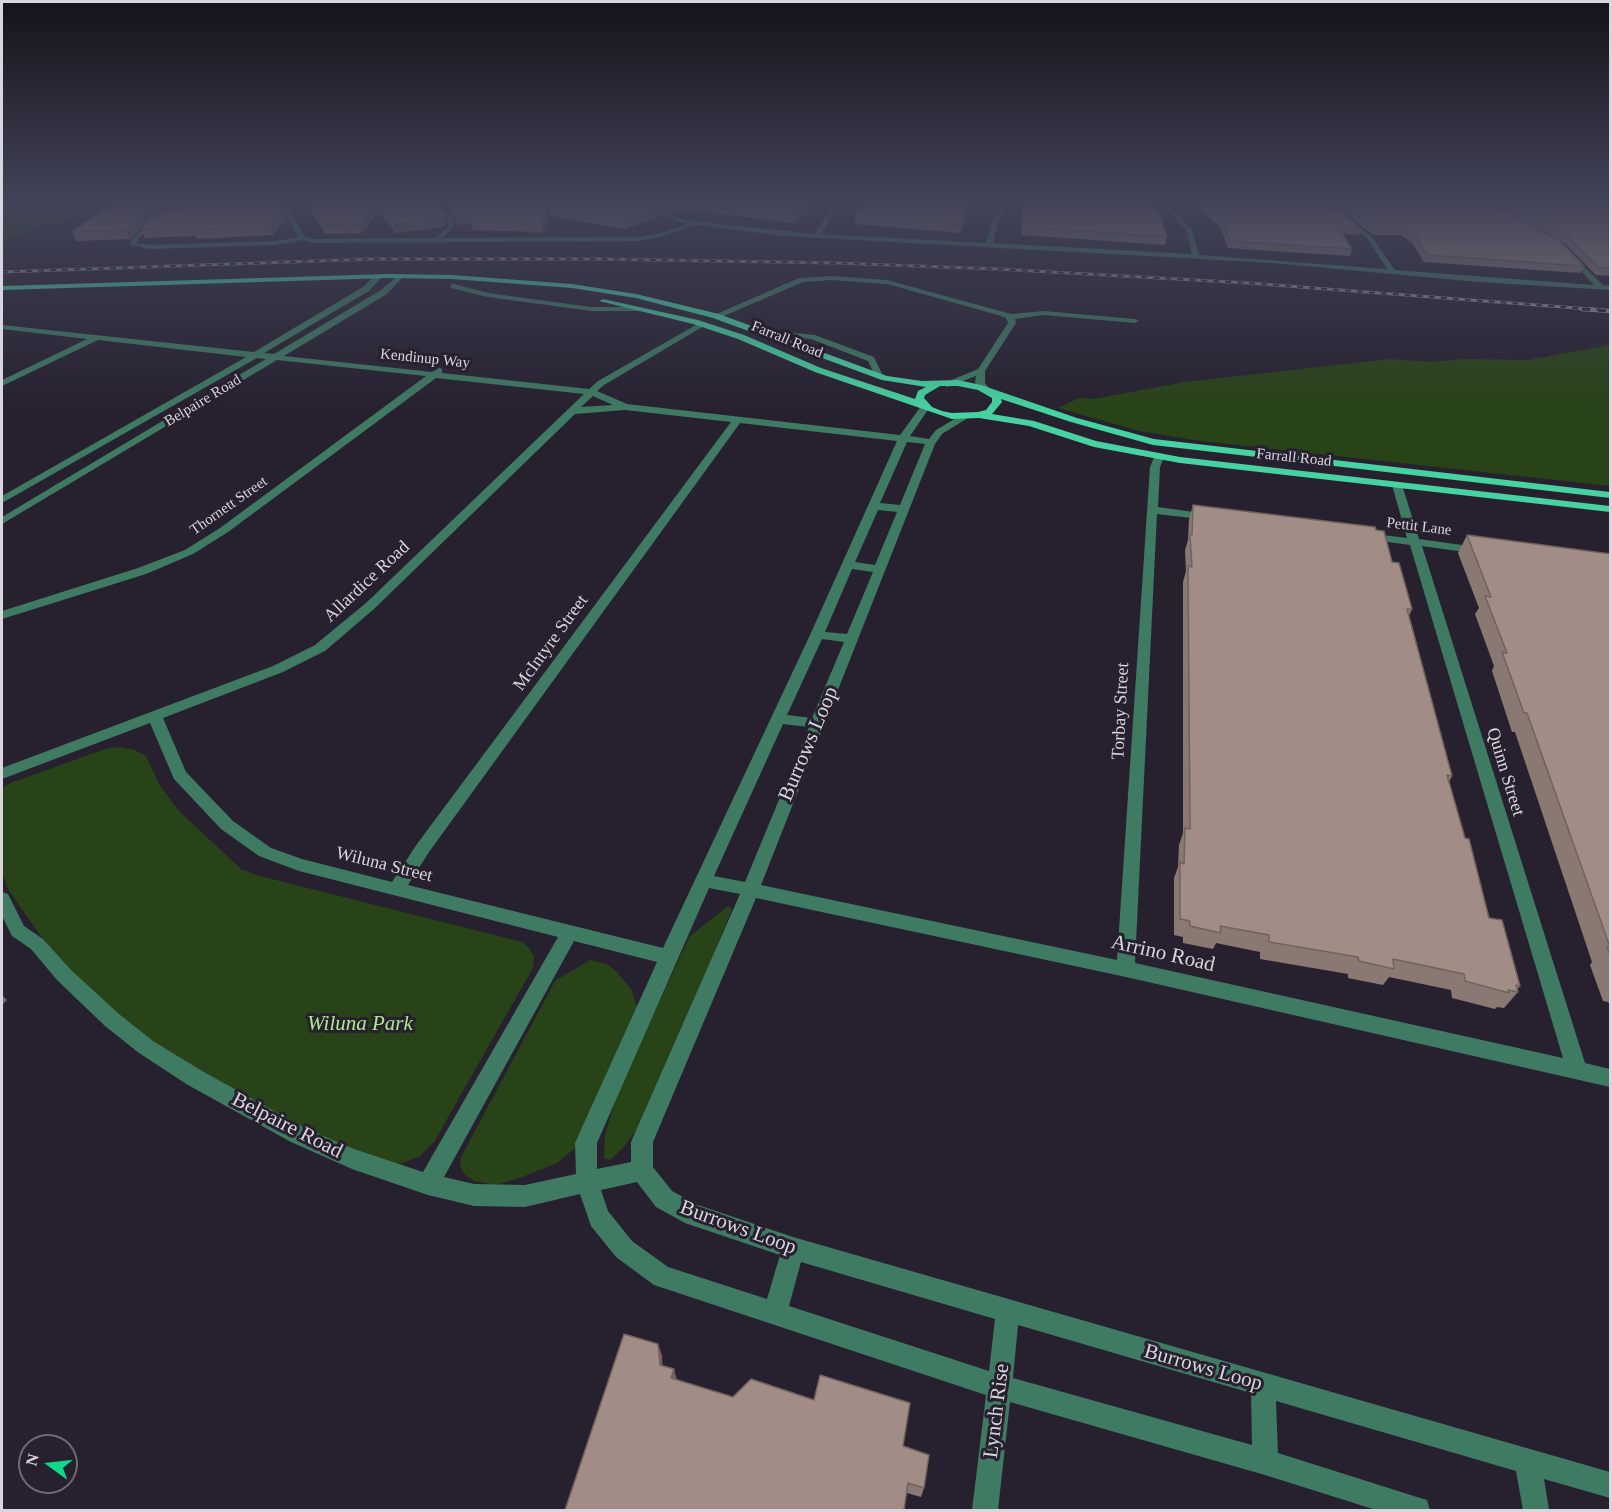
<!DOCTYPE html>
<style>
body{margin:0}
#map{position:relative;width:1612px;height:1512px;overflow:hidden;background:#27212f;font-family:"Times New Roman",serif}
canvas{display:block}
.frame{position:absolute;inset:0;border:3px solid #d9d5df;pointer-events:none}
.north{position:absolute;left:18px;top:1434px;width:60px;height:60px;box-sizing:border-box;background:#27212f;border:2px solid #6e6975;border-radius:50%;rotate:285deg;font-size:16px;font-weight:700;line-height:24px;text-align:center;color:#d9d5df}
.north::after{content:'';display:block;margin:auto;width:21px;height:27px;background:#0cd98a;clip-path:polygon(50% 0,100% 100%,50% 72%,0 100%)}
</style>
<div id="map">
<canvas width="1612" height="1512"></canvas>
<div class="frame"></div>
<div class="north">N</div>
</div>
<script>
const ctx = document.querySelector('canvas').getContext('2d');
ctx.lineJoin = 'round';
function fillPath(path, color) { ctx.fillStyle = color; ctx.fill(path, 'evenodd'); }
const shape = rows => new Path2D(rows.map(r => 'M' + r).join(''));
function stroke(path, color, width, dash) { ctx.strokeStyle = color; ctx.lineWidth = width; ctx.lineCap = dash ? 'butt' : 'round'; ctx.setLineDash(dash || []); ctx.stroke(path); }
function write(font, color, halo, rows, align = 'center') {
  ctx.font = font + ' "Times New Roman",serif'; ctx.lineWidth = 6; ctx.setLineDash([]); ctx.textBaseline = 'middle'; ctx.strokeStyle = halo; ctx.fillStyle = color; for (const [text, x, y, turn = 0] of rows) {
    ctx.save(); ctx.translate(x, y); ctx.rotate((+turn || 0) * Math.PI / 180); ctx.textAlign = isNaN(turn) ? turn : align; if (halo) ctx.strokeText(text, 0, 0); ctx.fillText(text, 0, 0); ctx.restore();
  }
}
fillPath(shape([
 [2,201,150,201,110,212,66,220,59,224,43,225,2,242],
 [1610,345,1610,486,1200,441,1139,431,1058,408,1079,398,1094,399,1185,382,1390,359,1430,362,1463,359,1528,360],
 [119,747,135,750,146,756,159,784,179,811,241,869,256,875,522,942,529,948,534,956,533,968,434,1142,420,1156,403,1163,389,1166,304,1130,181,1065,105,1007,45,942,9,891,2,873,2,789,8,784,105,749],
 [728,906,732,909,661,1085,643,1122,623,1148,610,1160,604,1158,605,1135,618,1091,686,944,690,936],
 [590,960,607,964,617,972,631,989,637,1006,634,1021,575,1148,557,1163,522,1177,496,1185,474,1181,464,1174,460,1166,461,1157,555,981]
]), '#284317');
fillPath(shape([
 [279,201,285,201,305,237,315,239,436,238,448,226,448,220,430,201,437,201,454,220,454,226,443,238,638,237,658,234,687,224,618,201,627,201,685,220,815,234,834,201,840,201,821,234,986,243,993,218,1003,209,1006,211,999,219,993,243,1192,254,1186,230,1160,201,1166,201,1192,230,1199,255,1387,269,1368,239,1319,201,1326,201,1372,237,1395,270,1594,285,1567,255,1569,252,1603,285,1610,286,1610,290,1479,282,1273,263,784,236,696,225,661,237,638,241,315,243,303,240,276,245,149,249,130,244,133,237,156,219,158,222,138,239,137,243,149,245,276,241,298,237,279,201],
 [376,274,383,276,369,291,264,353,274,354,381,290,400,274,404,276,387,294,284,356,432,372,439,368,442,369,442,373,589,389,598,381,701,322,705,324,704,326,604,385,597,391,627,404,900,435,922,405,925,404,930,407,910,436,929,439,936,430,963,414,971,416,942,434,935,444,761,885,1117,960,1150,467,1155,455,1159,454,1164,457,1160,467,1158,507,1208,514,1214,517,1208,520,1157,514,1135,963,1563,1058,1410,545,1366,539,1360,536,1366,533,1407,538,1392,485,1397,482,1402,485,1419,539,1483,548,1483,552,1479,554,1422,546,1585,1063,1610,1069,1610,1087,1126,977,756,898,653,1142,653,1167,672,1191,698,1205,793,1237,1610,1472,1610,1498,1544,1479,1549,1510,1523,1510,1516,1471,1276,1401,1278,1453,1417,1497,1427,1500,1430,1510,1376,1510,1265,1475,1010,1402,998,1510,972,1510,986,1395,654,1285,616,1257,591,1226,580,1194,525,1207,474,1206,428,1195,352,1169,291,1142,188,1085,139,1053,105,1026,57,980,31,949,12,936,2,916,2,892,8,894,24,926,43,939,71,970,119,1014,153,1041,202,1071,305,1128,354,1149,423,1172,558,937,299,871,259,856,221,829,174,779,150,723,2,779,2,768,273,666,315,645,366,603,584,394,436,378,228,532,193,554,146,574,2,619,2,611,138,568,185,550,220,528,426,376,277,360,2,524,2,517,266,359,257,358,2,503,2,496,246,357,98,340,2,386,2,380,87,339,2,329,2,325,254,352,363,287,376,274],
 [593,396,613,405,581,407,593,396],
 [625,410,731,422,417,844,392,882,302,859,271,848,233,821,186,772,163,718,283,672,325,651,374,609,575,414,625,410],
 [740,423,897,441,810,635,663,948,408,885,429,852,740,423],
 [907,442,925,444,900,505,880,503,907,442],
 [878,510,897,512,875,565,855,562,878,510],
 [852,569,873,572,847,634,825,632,852,569],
 [822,639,844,642,812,718,787,715,822,639],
 [783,724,809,727,745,882,714,876,783,724],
 [709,888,740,894,631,1142,631,1162,597,1169,597,1143,709,888],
 [574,941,657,962,575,1143,576,1174,525,1185,474,1184,444,1177,574,941],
 [637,1182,656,1207,685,1223,780,1255,767,1299,668,1267,632,1241,608,1211,601,1190,637,1182],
 [801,1262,995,1319,989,1371,789,1306,801,1262],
 [1018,1325,1251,1393,1252,1445,1013,1378,1018,1325],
 [831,276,887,280,1011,314,1044,311,1135,319,1139,321,1135,323,1044,315,1015,319,1016,323,985,371,985,383,990,389,985,392,975,383,976,376,947,387,942,384,978,369,1008,323,1006,318,998,315,887,284,831,280,803,282,719,318,712,316,799,278,831,276],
 [454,284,488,293,591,307,640,307,644,309,640,311,591,311,488,297,451,288,451,284,454,284],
 [764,330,815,335,874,357,883,376,876,378,868,361,811,339,761,334,761,330,764,330]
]), '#3f7a62');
fillPath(shape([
 [389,274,452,275,572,284,636,294,719,314,887,376,922,381,958,380,981,385,1077,418,1154,439,1610,492,1610,498,1153,445,1071,422,1001,399,1002,402,992,414,1034,421,1096,441,1180,457,1610,506,1610,512,1180,463,1094,447,1029,426,979,418,952,419,815,372,738,339,693,324,599,301,603,299,698,320,744,335,821,368,915,399,918,391,926,387,882,380,713,318,636,298,572,288,452,279,389,278,2,290,2,286,389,274],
 [940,386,958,386,978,390,992,398,992,402,986,410,978,412,952,413,942,411,932,407,924,398,925,395,940,386]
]), '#47d2a1');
const railFar1 = shape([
 [2,272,374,259,596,259,837,263,998,269,1248,283,1602,310]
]);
const rail = shape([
 [1582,309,1610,311]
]);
stroke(railFar1, '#948f9b', 3);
stroke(rail, '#948f9b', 4.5);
stroke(railFar1, '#27212f', 2, [6]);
stroke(rail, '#27212f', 3, [8]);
fillPath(shape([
 [131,201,286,219,273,235,197,239,196,236,145,238,141,229,151,219,130,239,76,241,72,232],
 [303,201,433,201,444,212,446,221,444,227,396,233,379,211,364,231,360,233,326,234],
 [440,201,819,201,794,223,681,209,671,213,659,209,659,217,625,229,550,216,542,232,472,230,471,223,456,225,455,217],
 [986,201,967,205,966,216,960,233,855,224,855,216],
 [1023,201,1155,201,1167,237,1165,245,1021,235],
 [1190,201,1326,201,1361,228,1359,235,1343,234,1352,249,1350,256,1228,248,1221,228],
 [1330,201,1488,201,1584,266,1580,273,1424,262,1413,244,1401,235,1373,235],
 [1488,201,1611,201,1611,276,1596,275,1564,243],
 [1193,505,1376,530,1392,562,1412,609,1409,616,1452,776,1449,782,1465,838,1489,918,1520,986,1517,990,1518,992,1504,1008,1497,1007,1495,1009,1452,998,1451,990,1389,977,1383,985,1348,978,1348,974,1260,959,1260,952,1216,943,1213,949,1183,943,1183,937,1174,935,1174,878,1178,867,1179,845,1183,833,1183,582,1186,571,1185,550,1188,540,1189,520],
 [1467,535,1611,554,1611,1008,1608,1002,1603,1001,1590,965,1592,962,1515,732,1512,732,1492,671,1494,666,1475,614,1479,608,1458,553],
 [658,1344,662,1356,662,1366,677,1380,733,1397,903,1446,924,1488,921,1497,907,1493,565,1510]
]), '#8a7873');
fillPath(shape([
 [177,201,206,201,150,219,130,239,126,230,147,210],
 [291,201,300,201,293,210],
 [680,201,681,209,671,213,670,204],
 [809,201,819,201,794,223,794,215],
 [967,201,986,201,966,205],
 [376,203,379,211,364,231,360,233,357,224],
 [549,207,550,216,542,232,541,223],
 [659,209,659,217,625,229,624,221],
 [967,209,966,216,960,233,960,225],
 [283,210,286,219,273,235,270,226],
 [444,212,446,221,444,227,396,233,394,224],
 [476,213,470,221,471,223,456,225,454,217],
 [2,995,7,1000,2,1005],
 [658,1344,662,1356,663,1377,660,1365],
 [674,1369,677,1380,671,1378]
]), '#71625e');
const building = shape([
 [131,201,177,201,147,210,126,230,72,232,108,207,131,201],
 [202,201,278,201,283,210,270,226,193,230,197,227,141,229,153,216,202,201],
 [306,201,433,201,444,212,442,218,394,224,376,203,362,222,357,224,324,225,306,201],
 [446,201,635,201,659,209,624,221,549,207,541,223,470,221,476,213,454,217,454,210,446,201],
 [659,201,679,201,670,204,659,201],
 [684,201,809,201,794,215,684,201],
 [862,201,967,201,967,209,960,225,855,216,862,201],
 [1023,201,1155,201,1167,237,1022,227,1023,201],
 [1199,201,1326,201,1361,228,1338,227,1352,249,1230,241,1223,222,1199,201],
 [1340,201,1488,201,1561,242,1584,266,1427,255,1416,237,1403,228,1375,228,1340,201],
 [1503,201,1611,201,1611,268,1599,267,1567,236,1503,201],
 [1193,505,1375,527,1376,530,1384,531,1392,562,1399,563,1412,609,1407,609,1452,776,1447,775,1465,838,1469,839,1489,918,1502,920,1520,986,1516,985,1518,992,1508,990,1509,993,1465,981,1464,974,1393,959,1394,969,1359,961,1358,957,1269,942,1269,935,1220,926,1221,933,1190,926,1190,921,1180,919,1180,862,1184,864,1185,828,1190,829,1188,566,1192,567,1190,535,1192,535,1193,505],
 [1467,535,1611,554,1611,957,1607,947,1610,947,1527,713,1524,713,1502,652,1507,653,1485,596,1491,597,1467,535],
 [624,1334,658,1344,660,1365,674,1369,671,1378,733,1397,751,1379,814,1400,820,1375,910,1403,903,1446,929,1455,924,1488,908,1483,904,1510,565,1510,624,1334]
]);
fillPath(building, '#a18c86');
stroke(building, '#71625e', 1.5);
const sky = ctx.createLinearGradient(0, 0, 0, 413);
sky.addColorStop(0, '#15121a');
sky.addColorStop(0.49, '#414358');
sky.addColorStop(1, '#41435800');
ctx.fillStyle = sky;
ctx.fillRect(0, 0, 1612, 413);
write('15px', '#d9d5df', '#27212f', [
 ["Farrall Road",787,340,22],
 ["Kendinup Way",425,359,6],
 ["Belpaire Road",203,401,-31],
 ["Farrall Road",1294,458,6],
 ["Thornett Street",229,506,-35],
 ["Pettit Lane",1419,527,7]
]);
write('18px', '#d9d5df', '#27212f', [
 ["Allardice Road",367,582,-43],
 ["McIntyre Street",551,643,-54],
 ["Torbay Street",1121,711,-87],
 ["Quinn Street",1505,772,73],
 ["Wiluna Street",384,865,14]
]);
write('21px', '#d9d5df', '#27212f', [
 ["Burrows Loop",809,744,-67],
 ["Arrino Road",1163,954,13],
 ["Belpaire Road",287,1126,27],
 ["Burrows Loop",738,1228,20],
 ["Burrows Loop",1203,1368,16],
 ["Lynch Rise",997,1411,-83]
]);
write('italic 21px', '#ade88d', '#27212f', [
 ["Wiluna Park",360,1024]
]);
</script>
